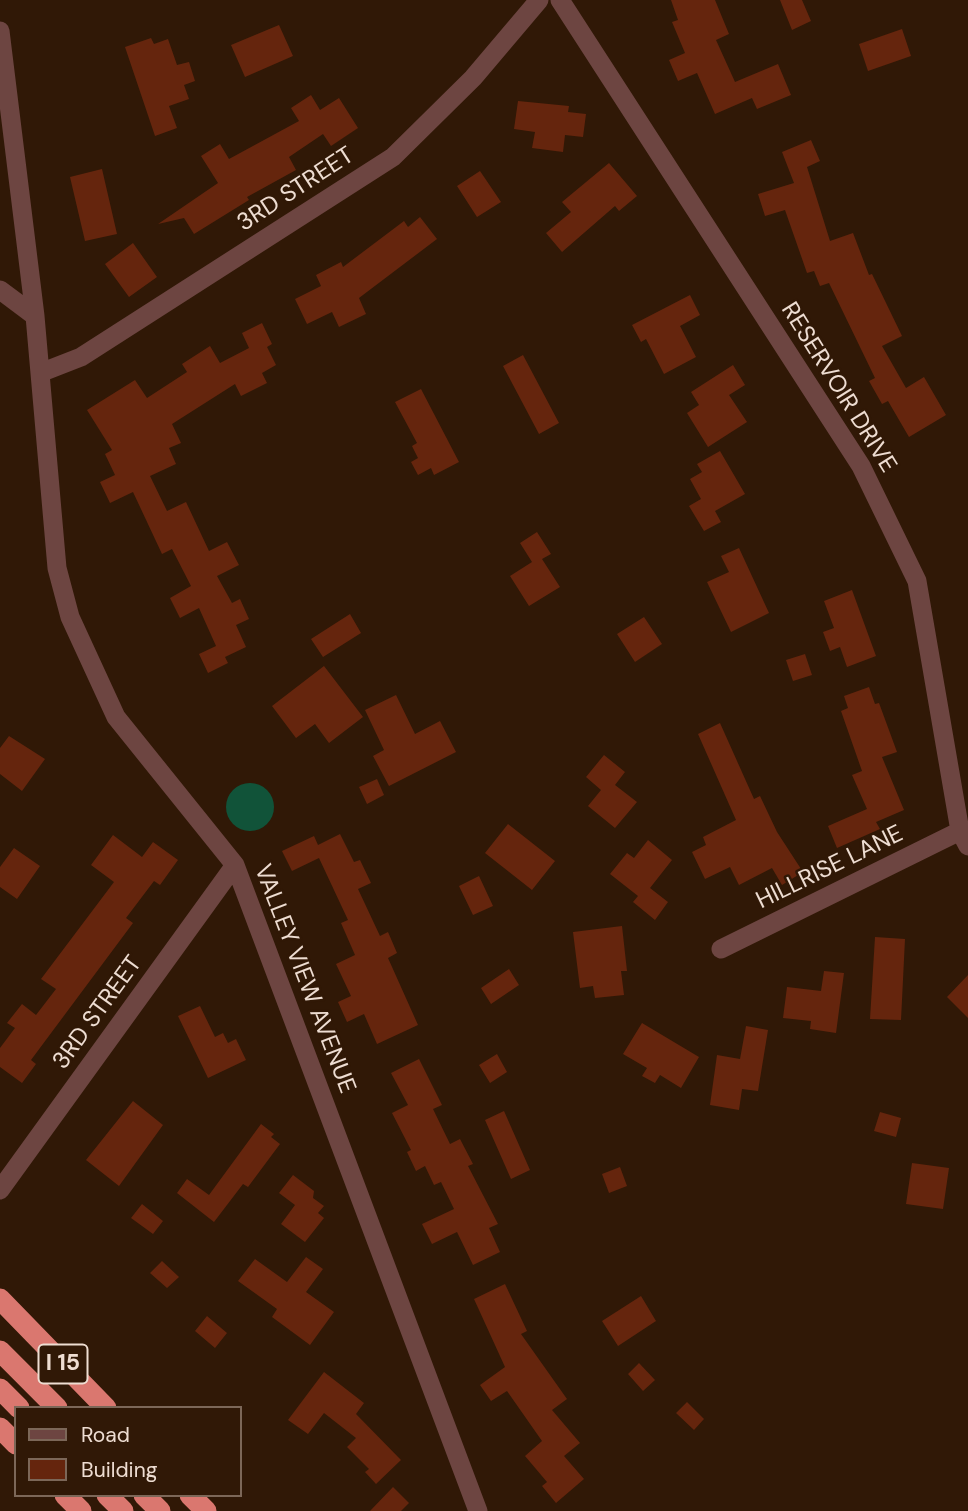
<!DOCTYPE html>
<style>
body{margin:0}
#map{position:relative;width:968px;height:1511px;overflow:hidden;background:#301806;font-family:"DM Sans",sans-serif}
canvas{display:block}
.legend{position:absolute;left:14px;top:1406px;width:228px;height:91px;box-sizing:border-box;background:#301806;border:2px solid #7c6758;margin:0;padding:9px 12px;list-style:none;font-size:21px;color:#eeddd2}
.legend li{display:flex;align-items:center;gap:14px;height:35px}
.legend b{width:35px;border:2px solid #7c6758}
</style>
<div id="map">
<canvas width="968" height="1511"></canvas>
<ul class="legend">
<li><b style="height:9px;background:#6d4541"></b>Road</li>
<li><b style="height:19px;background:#65250d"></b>Building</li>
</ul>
</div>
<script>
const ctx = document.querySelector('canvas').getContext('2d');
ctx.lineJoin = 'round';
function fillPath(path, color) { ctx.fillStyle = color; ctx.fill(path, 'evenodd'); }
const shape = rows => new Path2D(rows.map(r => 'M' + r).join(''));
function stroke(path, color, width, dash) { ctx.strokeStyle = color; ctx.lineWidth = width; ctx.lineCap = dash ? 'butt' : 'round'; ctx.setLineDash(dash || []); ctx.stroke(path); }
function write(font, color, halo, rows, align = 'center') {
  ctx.font = font + ' "DM Sans",sans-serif'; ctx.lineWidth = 5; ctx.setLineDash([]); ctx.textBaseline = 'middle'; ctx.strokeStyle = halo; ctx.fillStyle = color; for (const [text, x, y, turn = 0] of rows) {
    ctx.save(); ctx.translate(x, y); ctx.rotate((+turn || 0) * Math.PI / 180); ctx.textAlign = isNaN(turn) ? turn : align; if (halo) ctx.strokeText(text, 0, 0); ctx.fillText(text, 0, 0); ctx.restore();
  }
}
fillPath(shape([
 '226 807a24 24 0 1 1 48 0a24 24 0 1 1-48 0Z'
]), '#115339');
fillPath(shape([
 [671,0,715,0,729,34,716,40,735,82,778,64,791,95,757,109,752,98,715,114,697,73,678,81,669,60,685,53,672,22,678,20],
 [780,0,802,0,811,21,792,30],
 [279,25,293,56,245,77,231,45],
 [902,29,911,56,868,71,859,44],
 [151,38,154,44,168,39,177,65,189,62,195,81,184,85,189,99,169,106,177,128,155,136,125,47],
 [311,95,320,110,339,98,358,128,331,146,323,134,289,157,296,170,247,197,249,200,194,234,184,218,158,224,218,183,201,156,220,144,229,159,299,121,291,108],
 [518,101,569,106,568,112,586,114,583,137,565,135,563,152,532,148,535,132,514,129],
 [811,140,820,161,807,167,830,241,853,233,869,275,872,274,902,336,882,346,906,388,924,377,946,415,909,437,888,401,882,404,869,381,875,378,829,283,820,286,814,271,807,273,785,210,765,216,758,194,794,183,782,152],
 [609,163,637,196,619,211,615,206,562,252,546,233,571,212,562,202],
 [102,169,117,234,85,241,70,177],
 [480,171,501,202,477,217,457,186],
 [420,217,437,239,359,298,366,314,339,327,332,312,307,324,295,299,321,286,316,275,341,262,343,267,404,221,408,227],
 [133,243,157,277,129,297,105,264],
 [690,295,700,315,680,326,696,357,664,374,646,339,641,342,632,325],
 [262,323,272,344,267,347,276,365,262,373,267,383,241,396,235,384,172,424,181,443,169,448,176,464,150,476,167,511,186,502,209,551,227,542,239,565,217,576,232,603,240,599,249,619,236,625,246,647,225,657,228,663,208,673,199,654,216,646,199,608,180,618,170,598,191,586,172,549,162,554,133,492,110,503,100,482,115,475,105,454,112,450,87,410,135,380,147,398,187,372,182,364,210,346,220,363,249,348,242,333],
 [523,355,559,423,539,434,503,366],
 [733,365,745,385,729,395,747,422,708,447,687,413,699,405,691,392],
 [421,389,459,462,434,475,431,468,418,475,411,462,418,458,412,446,417,443,395,402],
 [720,451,745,494,715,511,721,522,704,531,689,506,701,499,690,479,702,472,697,464],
 [537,532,551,554,542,559,560,587,529,606,510,576,532,562,520,543],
 [739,548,769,613,731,632,707,582,729,572,721,556],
 [852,590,876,656,847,667,840,647,830,651,823,632,834,628,824,601],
 [350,614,361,633,323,657,311,639],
 [644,617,662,644,635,662,617,634],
 [805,654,812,675,793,681,786,660],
 [324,666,363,717,329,743,315,724,296,738,272,706],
 [869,687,875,704,879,703,897,752,882,757,904,810,876,822,880,829,837,848,828,826,867,809,852,775,862,771,841,711,848,708,844,696],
 [396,695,415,734,440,721,456,752,389,786,373,756,384,750,365,710],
 [720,723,754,799,760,796,777,832,803,872,782,885,772,868,739,885,730,867,705,879,692,852,706,845,703,837,736,820,698,734],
 [9,736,45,759,22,791,0,774,0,748],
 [604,755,625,772,615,785,637,802,615,828,588,806,601,790,586,777],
 [377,779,384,795,367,804,359,787],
 [508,824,555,861,532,890,485,853],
 [340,834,354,862,360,860,371,883,358,889,380,936,388,932,397,953,388,958,418,1025,377,1044,364,1014,347,1022,338,1002,351,996,336,964,355,955,341,923,348,920,319,858,292,871,282,851,314,836,318,845],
 [113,835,142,857,153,842,178,860,160,885,154,881,126,918,133,923,31,1060,36,1064,22,1083,0,1067,0,1048,15,1028,7,1023,22,1004,36,1015,56,989,41,979,114,882,91,865],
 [648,840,672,860,650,888,668,902,655,920,633,902,638,896,610,874,627,853,634,858],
 [14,848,40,866,17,899,0,887,0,867],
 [479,876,493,906,473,915,459,886],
 [622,926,627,971,621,971,624,995,595,998,593,986,580,988,573,932],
 [875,937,905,939,901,1020,870,1019],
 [509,969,519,985,491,1004,481,988],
 [824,971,844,973,836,1033,810,1029,811,1021,783,1018,787,987,821,991],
 [968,975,968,1018,947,997],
 [200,1006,215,1037,223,1033,228,1043,236,1039,246,1060,208,1078,178,1016],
 [642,1023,699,1057,681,1088,660,1075,655,1083,642,1076,647,1068,623,1054],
 [746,1026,768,1030,758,1091,742,1089,739,1110,710,1105,717,1055,740,1059],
 [497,1054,507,1072,490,1083,479,1065],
 [419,1059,442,1105,433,1109,450,1144,460,1139,473,1164,468,1166,498,1224,489,1228,500,1252,473,1265,457,1232,432,1244,422,1224,454,1209,441,1182,434,1185,425,1166,416,1171,407,1152,411,1150,392,1113,408,1105,391,1073],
 [133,1101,163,1125,119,1186,86,1160],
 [504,1111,530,1170,511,1179,485,1120],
 [880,1112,901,1118,896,1137,874,1131],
 [261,1124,274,1134,271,1137,280,1144,248,1187,243,1184,214,1222,177,1193,187,1179,209,1195],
 [912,1163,949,1168,943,1209,906,1204],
 [620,1167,627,1186,609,1193,602,1174],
 [293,1175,314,1191,313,1198,324,1206,318,1213,324,1218,305,1242,281,1224,295,1205,279,1193],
 [142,1204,163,1221,153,1234,131,1218],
 [306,1257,323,1269,306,1292,334,1312,310,1345,272,1317,277,1309,238,1281,255,1259,287,1282],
 [162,1261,179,1277,167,1288,150,1273],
 [505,1284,527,1331,521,1334,567,1399,552,1410,580,1443,564,1456,584,1479,556,1503,542,1486,547,1482,525,1456,542,1441,507,1391,491,1401,480,1385,505,1367,474,1299],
 [641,1296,656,1321,618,1346,602,1321],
 [207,1316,227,1333,215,1348,195,1331],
 [639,1363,655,1380,643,1391,628,1374],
 [324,1372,364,1403,356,1414,401,1460,376,1484,365,1472,369,1469,347,1447,356,1438,324,1413,308,1434,288,1420],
 [687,1402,704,1419,694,1430,676,1413],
 [393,1487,409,1503,401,1511,370,1511]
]), '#65250d');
stroke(shape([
 [560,0,861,466,917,581,960,831,968,846],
 [0,31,35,316,57,568,70,617,116,717,235,865,478,1511],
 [0,290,35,316],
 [40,373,81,357,393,157,473,78,539,0],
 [721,949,960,831],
 [0,1190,235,865]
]), '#6d4541', 19);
stroke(shape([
 [0,1299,106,1408],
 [0,1351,57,1408],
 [0,1389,19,1408],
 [0,1428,16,1444],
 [65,1495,81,1511],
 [107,1495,123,1511],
 [144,1495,160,1511],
 [190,1495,206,1511]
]), '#da776f', 21);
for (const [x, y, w] of [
 [63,1364,49]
]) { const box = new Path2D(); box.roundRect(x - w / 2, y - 19.5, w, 39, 5); ctx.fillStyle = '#301806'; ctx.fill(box); stroke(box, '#eeddd2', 2); }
write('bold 23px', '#eeddd2', null, [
 ["I 15",63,1364]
]);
write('24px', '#eeddd2', '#301806', [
 ["3RD STREET",296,190,-33],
 ["RESERVOIR DRIVE",838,388,58],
 ["HILLRISE LANE",830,868,-26],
 ["VALLEY VIEW AVENUE",304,979,69],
 ["3RD STREET",98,1013,-54]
]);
</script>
